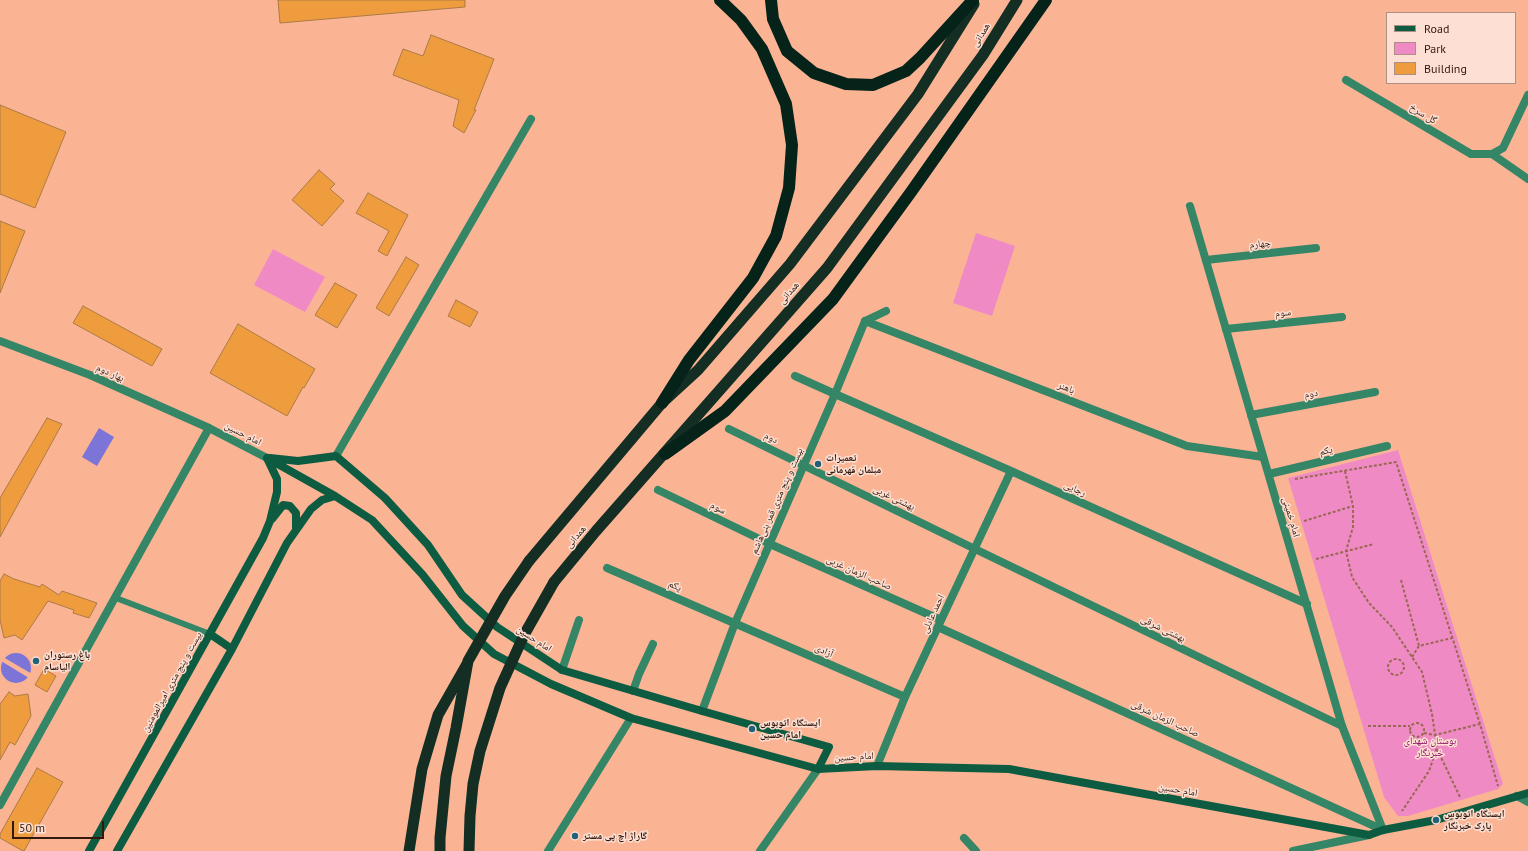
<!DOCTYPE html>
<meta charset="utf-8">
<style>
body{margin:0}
#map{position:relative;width:1528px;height:851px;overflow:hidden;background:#fab494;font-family:"PT Sans",sans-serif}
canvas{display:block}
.legend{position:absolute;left:1386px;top:12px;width:130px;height:72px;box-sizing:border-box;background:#fde0d3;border:1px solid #ac9084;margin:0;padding:5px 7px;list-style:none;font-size:12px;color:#33190d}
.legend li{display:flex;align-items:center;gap:8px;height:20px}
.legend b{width:20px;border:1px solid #ac9084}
.scale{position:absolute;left:12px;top:821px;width:92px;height:18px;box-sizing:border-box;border:2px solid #33190d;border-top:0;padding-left:5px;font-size:12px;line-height:14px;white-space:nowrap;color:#33190d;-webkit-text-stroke:3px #fde0d3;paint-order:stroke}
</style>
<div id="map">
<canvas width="1528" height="851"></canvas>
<ul class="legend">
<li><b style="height:5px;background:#0d5c42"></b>Road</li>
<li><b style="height:11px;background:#f08ac5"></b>Park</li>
<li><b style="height:11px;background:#ef9c3e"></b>Building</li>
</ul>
<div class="scale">50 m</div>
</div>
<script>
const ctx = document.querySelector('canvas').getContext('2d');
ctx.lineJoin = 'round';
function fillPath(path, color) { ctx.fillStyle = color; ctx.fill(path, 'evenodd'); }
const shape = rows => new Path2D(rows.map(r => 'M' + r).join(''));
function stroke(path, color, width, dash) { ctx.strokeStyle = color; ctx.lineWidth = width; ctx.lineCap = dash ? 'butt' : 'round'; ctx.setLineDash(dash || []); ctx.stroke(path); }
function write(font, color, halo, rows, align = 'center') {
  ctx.font = font + ' "PT Sans","Noto Naskh Arabic",sans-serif'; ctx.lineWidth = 3; ctx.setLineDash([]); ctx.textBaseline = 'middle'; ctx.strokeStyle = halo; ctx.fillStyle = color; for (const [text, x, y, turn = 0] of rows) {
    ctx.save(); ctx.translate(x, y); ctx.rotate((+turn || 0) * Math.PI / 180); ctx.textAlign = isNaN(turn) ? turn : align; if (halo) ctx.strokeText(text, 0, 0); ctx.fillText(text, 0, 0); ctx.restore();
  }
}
fillPath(shape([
 [976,233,1015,246,992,316,953,303],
 [273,249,325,277,305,312,254,285],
 [1398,450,1503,784,1498,789,1408,816,1398,816,1384,797,1288,478]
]), '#f08ac5');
fillPath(shape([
 [99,428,114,437,97,466,82,457],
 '1 668a15 15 0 1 1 30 0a15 15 0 1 1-30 0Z'
]), '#7c74d6');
fillPath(shape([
 [3,657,32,674,29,678,1,661]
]), '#fab494');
const building = shape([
 [278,0,465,0,465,7,280,23,278,0],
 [431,35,494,59,474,110,476,110,464,133,453,126,459,100,393,75,403,49,423,56,431,35],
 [0,105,66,132,35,208,0,194,0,105],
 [319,170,335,184,330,189,344,201,322,226,292,200,319,170],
 [368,193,408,215,387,256,378,251,389,231,356,213,368,193],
 [0,221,25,231,0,293,0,221],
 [406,257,419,265,389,316,376,308,406,257],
 [335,283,357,295,337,328,315,315,335,283],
 [456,300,478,312,470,327,448,316,456,300],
 [83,306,162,349,152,366,73,323,83,306],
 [238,324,315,369,304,388,303,387,287,416,210,373,238,324],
 [47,418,62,424,0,537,0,498,47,418],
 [4,574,14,579,40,587,42,584,59,595,62,591,97,603,89,618,73,613,74,610,48,601,22,640,15,635,4,638,0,620,0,581,4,574],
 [44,669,56,676,47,692,35,685,44,669],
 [9,692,15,696,28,694,31,716,15,745,10,742,0,760,0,704,9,692],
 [37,768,63,782,24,851,23,851,0,838,0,834,37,768]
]);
fillPath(building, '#ef9c3e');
stroke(building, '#ac7a47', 1);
stroke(shape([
 [1345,471,1353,506,1353,527,1346,551,1352,577,1369,603,1392,627,1422,672,1432,714,1437,748,1429,771,1402,811],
 [1295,479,1396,462,1480,724,1498,786],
 [1304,521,1353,506],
 [1316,559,1374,544],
 [1401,580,1419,646],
 [1412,657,1419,646,1452,638],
 '1388 667a8 8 0 1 1 16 0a8 8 0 1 1-16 0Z',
 '1410 730a7 7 0 1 1 14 0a7 7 0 1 1-14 0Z',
 [1368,726,1410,726],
 [1424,733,1435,735,1480,724],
 [1437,749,1460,797]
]), '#996852', 2, [3, 2]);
stroke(shape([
 [116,598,210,634]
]), '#358567', 6);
stroke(shape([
 [1346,80,1471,154,1492,154,1503,148,1528,95],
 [1492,154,1528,179],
 [1206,260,1316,248],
 [865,321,1187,446,1263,457],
 [1226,329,1342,317],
 [795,376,835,394],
 [1251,415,1375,392],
 [729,429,975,549,1342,726],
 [336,456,531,119],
 [1269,474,1387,446],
 [658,490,770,544,941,620],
 [607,568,905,697],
 [938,627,1383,830],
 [562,670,579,620],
 [633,691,639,674,653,644],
 [1517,796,1528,802],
 [0,805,209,428],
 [964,838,976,851],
 [548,851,631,718],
 [760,851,818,769],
 [1293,851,1369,835]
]), '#358567', 8);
stroke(shape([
 [1190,206,1342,726,1383,830],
 [0,341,90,375,209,428,267,458],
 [835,394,1011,471,1307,604],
 [702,711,735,623,835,394,865,321,886,311],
 [877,766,905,697,1011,471]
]), '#358567', 8);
stroke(shape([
 [267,458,335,496,372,520,422,574,463,626,494,654,551,684,631,718,818,769,877,766,1009,769,1369,835,1383,830,1436,820,1528,793],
 [270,458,298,461,336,456,385,498,428,545,462,595,497,627,562,670,702,711,829,747,818,769],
 [272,519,283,505,290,506,296,513,296,528],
 [210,634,232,649],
 [89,851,263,538,270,521,277,492,277,479,267,458],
 [117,851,232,649,287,543,311,509,322,500,335,496]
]), '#0d5c42', 8);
stroke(shape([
 [529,561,662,403,698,370,790,264,918,94,974,4],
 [554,582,596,531,827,268,983,55,1017,0],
 [409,851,422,769,438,715,467,664]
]), '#142e24', 11);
stroke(shape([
 [771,0,773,19,787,51,814,73,846,84,873,85,906,71,920,58,973,0],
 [662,403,689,360,753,278,776,236,789,188,792,145,786,104,762,49,741,20,720,0],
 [665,454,725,411,833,299,911,192,1046,0]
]), '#062319', 12);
stroke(shape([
 [440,851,440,838,446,776,456,728,468,661,505,596,529,561],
 [469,851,470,816,473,784,480,751,500,688,524,635,554,582]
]), '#142e24', 11);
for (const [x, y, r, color] of [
 [818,464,4,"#236178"],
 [36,661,4,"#236178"],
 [752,729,4,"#236178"],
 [1436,820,4,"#236178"],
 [575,836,4,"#236178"]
]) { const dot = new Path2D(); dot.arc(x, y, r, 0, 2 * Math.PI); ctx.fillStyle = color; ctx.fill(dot); stroke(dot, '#fde0d3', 1.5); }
write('10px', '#33190d', '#fde0d3', [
 ["همدانی",981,35,-58],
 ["گل سرخ",1423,114,31],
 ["چهارم",1260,244,-6],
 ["همدانی",789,293,-49],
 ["سوم",1283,313,-6],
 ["بهار دوم",110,373,24],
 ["باهنر",1066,388,21],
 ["دوم",1311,394,-10],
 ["امام حسین",243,434,27],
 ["دوم",771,438,26],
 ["یکم",1326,451,-13],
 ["رجایی",1075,489,24],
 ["بهشتی غربی",894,498,26],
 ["بیست و پنج متری قمر بنی‌هاشم",777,501,-66],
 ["سوم",718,508,26],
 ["امام خمینی",1291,517,74],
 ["همدانی",576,537,-50],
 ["صاحب الزمان غربی",859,573,24],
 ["یکم",675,586,23],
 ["احمد عادلی",933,614,-65],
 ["بهشتی شرقی",1163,629,26],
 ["امام حسین",534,639,33],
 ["آزادی",824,651,24],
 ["بیست و پنج متری امیرالمومنین",172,682,-61],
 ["صاحب الزمان شرقی",1165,719,25],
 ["امام حسین",854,757,-3],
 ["امام حسین",1178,790,10]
]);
write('bold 10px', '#33190d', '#fde0d3', [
 ["تعمیرات",826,458],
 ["مبلمان قهرمانی",826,470],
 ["باغ رستوران",44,655],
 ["الیاسام",44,667],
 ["ایستگاه اتوبوس",760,723],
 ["امام حسین",760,735],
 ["ایستگاه اتوبوس",1444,814],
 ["پارک خبرنگار",1444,826],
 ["گاراژ اچ پی مستر",583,836]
], 'left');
write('10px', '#880462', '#fde0d3', [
 ["بوستان شهدای",1430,741],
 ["خبرنگار",1430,753]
]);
</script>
